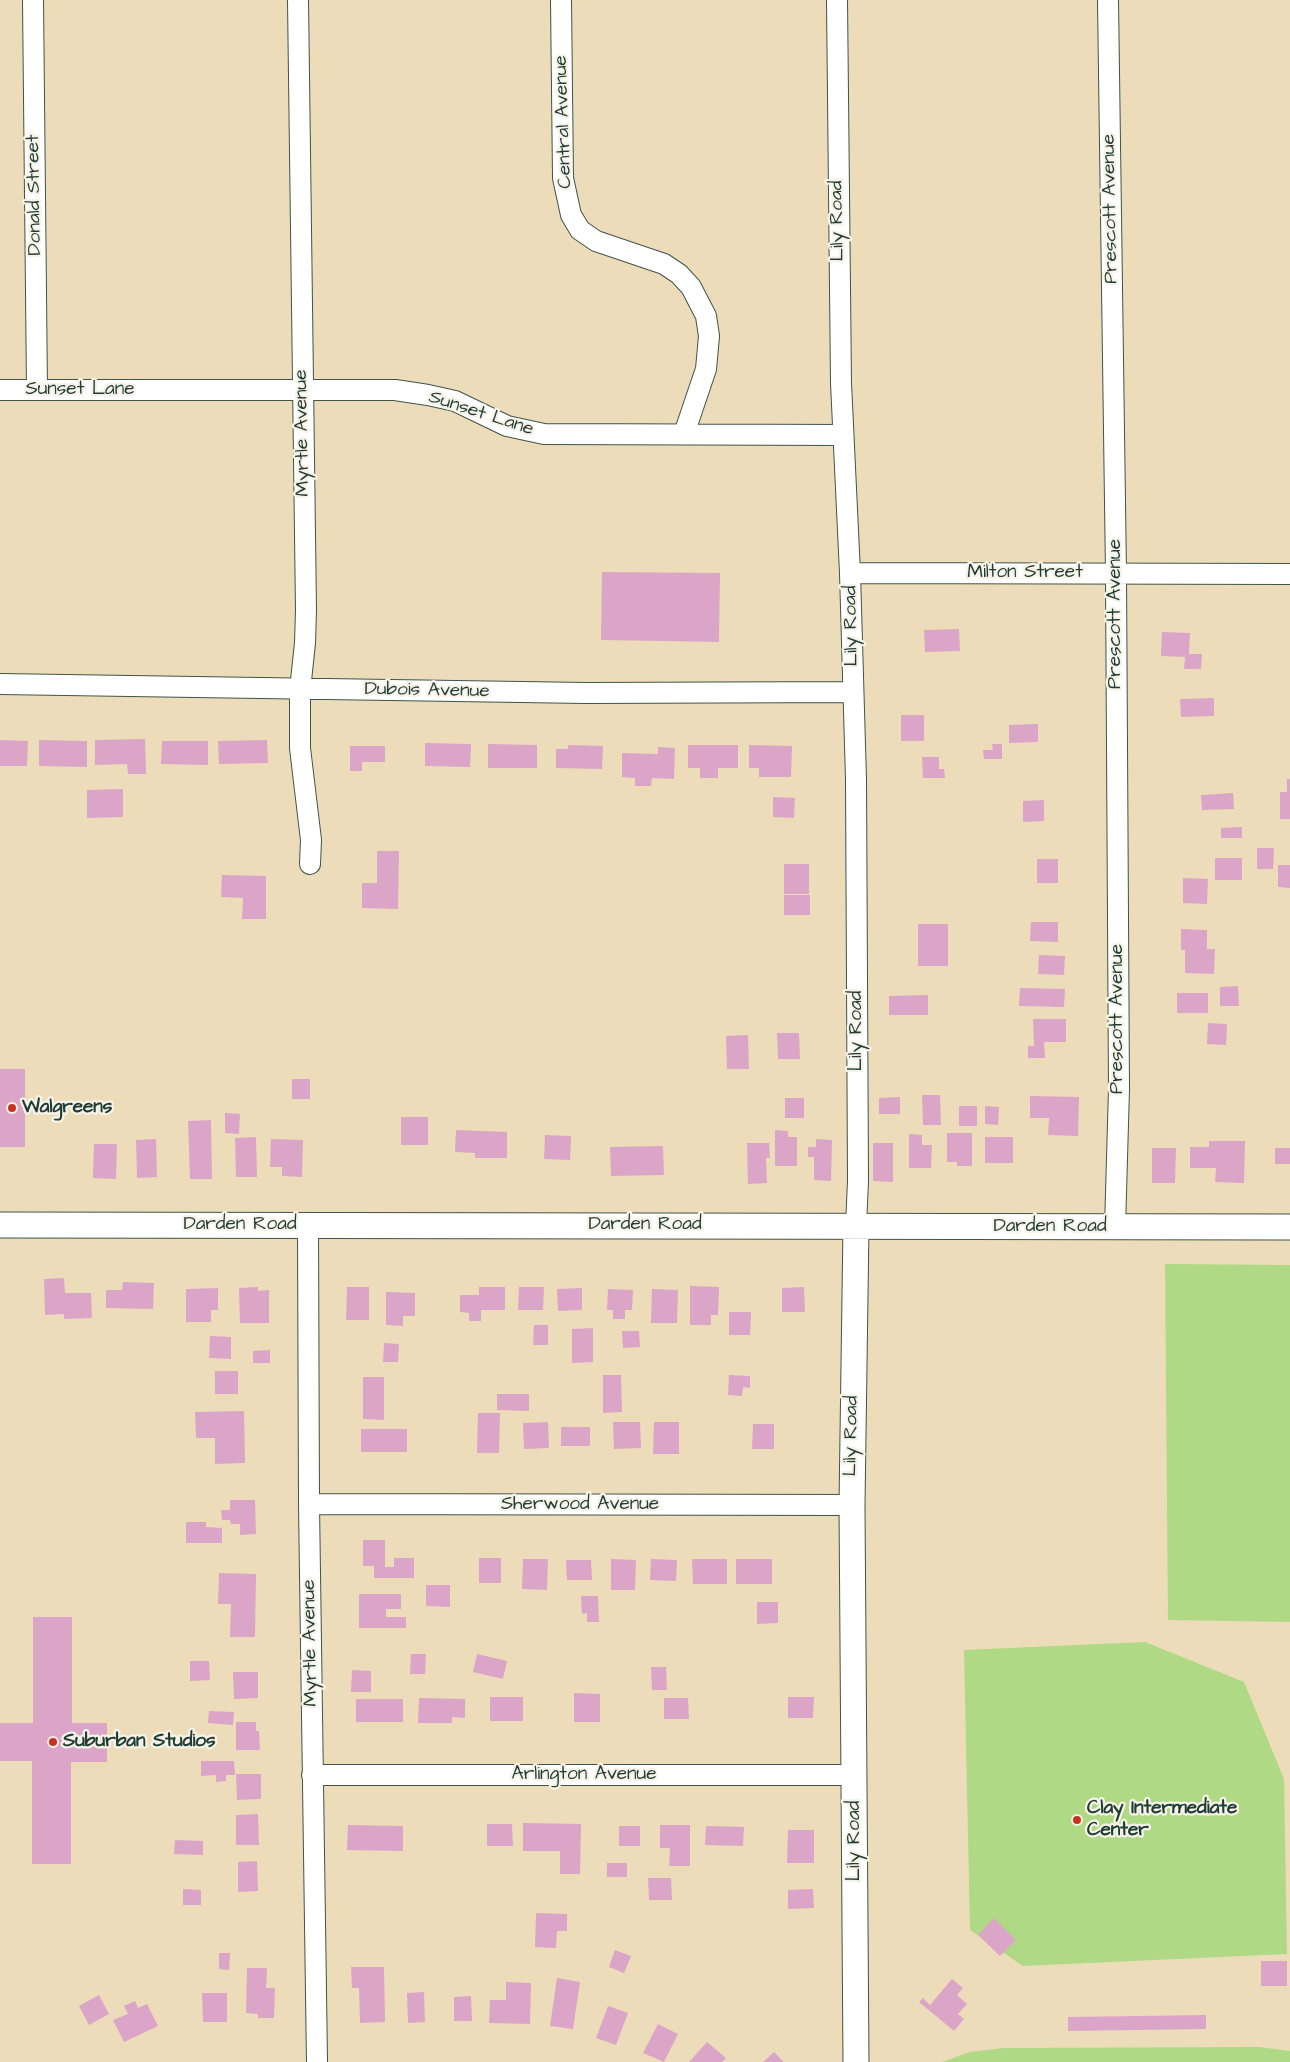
<!DOCTYPE html>
<style>
body{margin:0}
canvas{display:block;background:#eddcb9}
</style>
<canvas width="1290" height="2062"></canvas>
<script>
const ctx = document.querySelector('canvas').getContext('2d');
ctx.lineJoin = 'round';
function fillPath(path, color) { ctx.fillStyle = color; ctx.fill(path, 'evenodd'); }
const shape = rows => new Path2D(rows.map(r => 'M' + r).join(''));
function stroke(path, color, width, dash) { ctx.strokeStyle = color; ctx.lineWidth = width; ctx.lineCap = dash ? 'butt' : 'round'; ctx.setLineDash(dash || []); ctx.stroke(path); }
function write(font, color, halo, rows, align = 'center') {
  ctx.font = font + ' "Architects Daughter",sans-serif'; ctx.lineWidth = 4.5; ctx.setLineDash([]); ctx.textBaseline = 'middle'; ctx.strokeStyle = halo; ctx.fillStyle = color; for (const [text, x, y, turn = 0] of rows) {
    ctx.save(); ctx.translate(x, y); ctx.rotate((+turn || 0) * Math.PI / 180); ctx.textAlign = isNaN(turn) ? turn : align; if (halo) ctx.strokeText(text, 0, 0); ctx.fillText(text, 0, 0); ctx.restore();
  }
}
fillPath(shape([
 [1165,1264,1290,1265,1290,1622,1168,1620],
 [1145,1642,1244,1682,1284,1779,1287,1954,1023,1966,970,1930,964,1650],
 [1259,2047,1290,2051,1290,2062,942,2062,970,2052,1004,2048]
]), '#afd984');
fillPath(shape([
 [602,572,720,573,719,642,601,640],
 [959,629,960,651,925,652,924,630],
 [1162,632,1190,633,1189,654,1202,654,1201,669,1184,669,1185,657,1161,656],
 [1214,698,1214,716,1181,717,1180,699],
 [901,715,924,715,924,741,901,741],
 [1038,724,1038,742,1009,743,1009,725],
 [145,739,146,774,128,774,127,764,95,765,95,740],
 [0,740,28,741,27,766,0,766],
 [39,740,87,741,87,767,39,766],
 [267,740,268,763,219,764,218,741],
 [162,741,208,741,208,765,161,764],
 [425,743,471,744,470,767,425,766],
 [488,744,537,745,537,768,488,768],
 [992,744,1002,744,1002,759,984,759,983,750,993,750],
 [568,745,603,746,602,769,556,768,556,749,568,749],
 [688,745,738,745,738,768,718,768,718,778,700,778,700,768,688,768],
 [749,745,792,746,791,777,759,777,759,768,749,768],
 [350,746,385,746,385,762,362,762,362,771,350,771],
 [658,747,675,748,674,779,652,778,651,786,635,786,635,778,622,777,622,753,658,754],
 [922,757,939,757,939,769,944,769,945,778,923,778],
 [1287,779,1290,779,1290,819,1280,819,1280,792,1287,792],
 [123,789,123,817,87,818,87,790],
 [1233,793,1234,809,1202,810,1201,795],
 [773,797,795,798,794,818,773,817],
 [1044,800,1044,821,1023,822,1023,801],
 [1242,827,1242,838,1221,838,1221,828],
 [1257,848,1274,848,1273,869,1257,869],
 [377,851,399,851,398,909,362,908,362,883,377,883],
 [1215,858,1242,858,1242,880,1215,880],
 [1037,859,1058,859,1058,883,1037,883],
 [784,864,809,864,809,894,784,894],
 [1278,865,1290,865,1290,888,1278,887],
 [222,875,266,876,266,919,242,919,243,898,221,897],
 [1183,878,1208,879,1207,904,1183,903],
 [784,895,810,895,810,915,784,915],
 [1031,922,1058,922,1058,942,1030,941],
 [918,924,948,924,948,966,918,966],
 [1181,929,1207,930,1207,949,1215,949,1214,974,1185,973,1185,950,1181,950],
 [1039,955,1065,956,1064,975,1038,974],
 [1238,986,1239,1006,1220,1006,1220,987],
 [1020,988,1065,989,1064,1007,1019,1006],
 [1177,993,1208,993,1208,1013,1177,1013],
 [928,995,928,1015,889,1015,889,996],
 [1033,1019,1066,1019,1066,1042,1044,1042,1045,1058,1028,1058,1028,1046,1034,1046],
 [1208,1023,1227,1024,1226,1045,1207,1044],
 [777,1033,799,1033,800,1059,778,1059],
 [748,1035,749,1069,727,1069,726,1036],
 [0,1069,25,1069,25,1147,0,1147],
 [292,1079,310,1079,310,1099,292,1099],
 [922,1095,940,1095,941,1125,923,1125],
 [1030,1096,1079,1097,1078,1136,1048,1135,1049,1118,1030,1118],
 [900,1097,900,1114,879,1114,879,1098],
 [785,1098,804,1098,804,1118,785,1118],
 [959,1106,977,1106,977,1126,959,1126],
 [985,1106,999,1107,998,1125,985,1124],
 [225,1113,240,1114,239,1134,225,1133],
 [401,1117,428,1117,428,1145,401,1145],
 [211,1120,212,1179,190,1179,188,1121],
 [456,1130,507,1132,507,1158,475,1158,475,1153,455,1152],
 [775,1130,788,1131,788,1137,797,1137,797,1166,775,1166],
 [947,1133,972,1133,972,1166,957,1166,957,1162,947,1162],
 [909,1134,922,1135,922,1145,932,1145,931,1168,909,1168],
 [545,1135,571,1136,570,1160,544,1159],
 [256,1137,257,1177,236,1177,235,1138],
 [985,1137,1013,1137,1013,1163,985,1163],
 [156,1139,157,1177,137,1178,136,1140],
 [271,1139,303,1140,302,1177,282,1176,282,1167,270,1167],
 [816,1139,832,1140,831,1181,814,1180,814,1157,808,1157,808,1147,816,1147],
 [1209,1141,1245,1141,1244,1183,1215,1182,1216,1168,1190,1168,1190,1147,1209,1147],
 [747,1143,769,1143,770,1158,766,1158,767,1183,748,1184],
 [873,1143,893,1143,893,1182,873,1181],
 [94,1144,117,1144,116,1179,93,1178],
 [663,1146,664,1175,611,1176,610,1147],
 [1152,1148,1176,1148,1175,1183,1152,1183],
 [1275,1148,1290,1148,1290,1164,1275,1164],
 [64,1278,65,1293,91,1293,92,1318,64,1319,64,1314,45,1315,44,1279],
 [123,1282,154,1283,153,1309,106,1308,106,1290,122,1290],
 [690,1286,719,1287,718,1315,711,1315,711,1325,690,1325],
 [258,1287,258,1291,269,1290,269,1323,240,1323,239,1288],
 [347,1287,369,1287,369,1320,346,1320],
 [479,1287,505,1287,505,1310,481,1310,481,1321,469,1321,469,1313,460,1312,460,1295,479,1295],
 [519,1287,544,1287,543,1310,518,1310],
 [804,1287,805,1312,782,1312,782,1288],
 [218,1288,218,1310,211,1310,211,1322,186,1322,186,1289],
 [582,1288,582,1310,558,1311,557,1289],
 [608,1289,633,1290,632,1310,625,1310,625,1319,613,1319,613,1310,607,1310],
 [652,1289,678,1290,677,1323,651,1323],
 [386,1292,415,1293,415,1316,403,1316,403,1326,386,1325],
 [729,1312,751,1312,750,1335,729,1335],
 [534,1325,548,1325,548,1345,533,1345],
 [593,1328,593,1362,572,1363,572,1329],
 [622,1331,639,1331,640,1347,623,1348],
 [210,1336,231,1337,231,1359,209,1358],
 [384,1343,399,1344,398,1362,383,1362],
 [270,1350,270,1363,253,1363,253,1351],
 [215,1371,238,1371,238,1394,215,1394],
 [603,1375,621,1375,622,1412,603,1413],
 [729,1375,750,1376,750,1388,743,1387,742,1396,728,1395],
 [363,1377,384,1377,384,1420,363,1419],
 [497,1394,529,1394,529,1411,497,1410],
 [244,1411,245,1463,215,1464,215,1438,196,1438,195,1412],
 [478,1413,500,1413,499,1453,477,1453],
 [548,1422,549,1448,524,1449,523,1423],
 [613,1422,640,1422,641,1448,614,1449],
 [654,1422,679,1422,679,1454,653,1454],
 [753,1424,774,1424,774,1449,752,1449],
 [561,1427,590,1427,590,1446,561,1446],
 [361,1429,407,1429,407,1452,361,1452],
 [230,1500,255,1500,256,1534,240,1535,240,1524,231,1524,230,1520,222,1520,221,1510,230,1510],
 [186,1522,206,1522,206,1527,222,1528,222,1543,186,1543],
 [363,1540,385,1540,385,1567,394,1567,394,1558,414,1558,414,1578,374,1578,374,1566,363,1566],
 [479,1558,501,1558,501,1583,479,1583],
 [523,1559,548,1559,547,1590,522,1589],
 [611,1559,636,1560,635,1590,611,1590],
 [651,1559,677,1560,676,1581,650,1580],
 [692,1559,727,1559,727,1584,693,1584],
 [736,1559,772,1559,772,1584,736,1584],
 [566,1560,591,1560,592,1580,567,1580],
 [219,1573,256,1574,255,1637,230,1637,231,1604,218,1604],
 [426,1585,450,1585,450,1607,426,1606],
 [359,1594,401,1594,401,1609,386,1609,386,1617,406,1617,406,1628,359,1628],
 [581,1596,598,1596,599,1622,587,1622,587,1613,582,1614],
 [757,1602,778,1602,778,1623,757,1624],
 [33,1617,72,1617,72,1723,107,1723,107,1762,71,1762,71,1864,32,1864,32,1761,0,1761,0,1723,33,1723],
 [411,1654,426,1654,425,1674,410,1674],
 [477,1654,507,1661,503,1679,473,1672],
 [190,1661,209,1661,210,1680,190,1681],
 [651,1667,666,1667,667,1690,652,1690],
 [352,1670,371,1671,371,1692,351,1692],
 [233,1672,258,1672,258,1698,234,1699],
 [574,1693,600,1694,600,1722,574,1722],
 [490,1697,523,1697,523,1721,490,1721],
 [788,1697,814,1697,813,1718,788,1718],
 [419,1698,465,1699,465,1718,452,1717,452,1723,418,1723],
 [664,1698,688,1698,689,1719,664,1719],
 [356,1699,403,1699,403,1722,356,1722],
 [209,1711,234,1712,233,1725,208,1723],
 [236,1722,256,1722,256,1731,259,1731,260,1750,236,1750],
 [201,1761,234,1761,235,1775,226,1775,226,1781,216,1782,216,1775,201,1776],
 [236,1774,261,1774,261,1799,237,1800],
 [258,1814,259,1845,236,1845,236,1815],
 [523,1823,581,1824,580,1874,560,1874,560,1851,523,1851],
 [487,1824,512,1824,513,1846,487,1846],
 [348,1825,403,1826,403,1851,347,1850],
 [660,1825,690,1825,690,1866,669,1866,670,1848,660,1848],
 [619,1826,640,1826,640,1846,619,1846],
 [706,1826,744,1827,743,1846,705,1845],
 [788,1830,814,1830,814,1863,787,1863],
 [175,1840,203,1841,203,1855,174,1854],
 [257,1861,258,1891,238,1892,238,1862],
 [607,1863,627,1863,627,1877,607,1877],
 [648,1878,671,1878,672,1900,649,1900],
 [183,1889,201,1890,201,1905,183,1905],
 [813,1889,814,1908,788,1909,788,1890],
 [536,1913,567,1914,567,1931,557,1931,556,1948,535,1947],
 [994,1918,1016,1940,1000,1956,978,1935],
 [615,1950,631,1956,624,1973,609,1967],
 [219,1953,230,1953,229,1970,219,1969],
 [1261,1961,1287,1961,1287,1986,1261,1986],
 [351,1967,384,1967,385,2022,360,2023,359,1988,352,1988],
 [247,1968,267,1968,266,1988,275,1988,274,2018,258,2018,258,2014,246,2013],
 [557,1978,580,1982,573,2029,550,2026],
 [952,1979,963,1988,957,1995,967,2004,958,2014,964,2019,954,2031,919,2002,923,1998,930,2005],
 [506,1982,531,1983,530,2024,489,2023,490,2000,506,2000],
 [424,1992,425,2022,408,2023,407,1993],
 [202,1993,227,1993,227,2022,203,2022],
 [99,1995,109,2014,89,2025,79,2006],
 [471,1996,472,2021,454,2021,454,1997],
 [135,2001,138,2008,147,2004,158,2026,124,2042,113,2020,128,2014,124,2006],
 [608,2006,628,2013,616,2045,596,2038],
 [1206,2015,1206,2029,1068,2031,1068,2017],
 [658,2024,678,2034,664,2062,643,2053],
 [707,2042,726,2058,722,2062,689,2062],
 [774,2052,784,2062,763,2062]
]), '#dba5c8');
const minor = shape([
 [33,0,37,390],
 [298,0,306,610,305,643,300,690,300,748,311,840,310,864],
 [561,0,563,178,571,215,580,230,596,241,664,264,679,274,691,287,706,316,709,336,706,369,684,434],
 [837,0,841,383,850,573,856,779,858,1181,856,1226],
 [1108,0,1116,574,1119,1089,1115,1228],
 [0,390,395,390,428,395,455,401,507,426,544,434,843,435],
 [850,573,1290,574],
 [0,684,586,693,853,692],
 [308,1225,309,1504,317,2062],
 [309,1504,852,1505],
 [312,1775,855,1775]
]);
const tertiary = shape([
 [0,1225,1290,1227],
 [856,1226,852,1505,856,2062]
]);
stroke(minor, '#3e5548', 22);
stroke(tertiary, '#3e5548', 27);
stroke(minor, '#fff', 20);
stroke(tertiary, '#fff', 25);
for (const [x, y, r, color] of [
 [12,1108,5,"#c8321e"],
 [53,1742,5,"#c8321e"],
 [1077,1820,5,"#c8321e"]
]) { const dot = new Path2D(); dot.arc(x, y, r, 0, 2 * Math.PI); ctx.fillStyle = color; ctx.fill(dot); stroke(dot, '#f7f3e8', 2); }
write('19px', '#1f3d34', '#f7f3e8', [
 ["Central Avenue",564,122,-92],
 ["Donald Street",35,195,-91],
 ["Prescott Avenue",1111,209,-91],
 ["Lily Road",838,221,-91],
 ["Sunset Lane",80,390],
 ["Sunset Lane",481,414,18],
 ["Myrtle Avenue",303,433,-91],
 ["Milton Street",1025,573],
 ["Prescott Avenue",1116,614,-90],
 ["Lily Road",852,626,-91],
 ["Dubois Avenue",427,691,1],
 ["Prescott Avenue",1118,1019,-90],
 ["Lily Road",857,1031,-90],
 ["Darden Road",240,1225],
 ["Darden Road",645,1225],
 ["Darden Road",1050,1227],
 ["Lily Road",852,1436,-89],
 ["Sherwood Avenue",580,1505],
 ["Myrtle Avenue",311,1643,-91],
 ["Arlington Avenue",584,1775],
 ["Lily Road",855,1841,-90]
]);
write('bold 19px', '#1f3d34', '#f7f3e8', [
 ["Walgreens",22,1108],
 ["Suburban Studios",63,1742],
 ["Clay Intermediate",1087,1809],
 ["Center",1087,1831]
], 'left');
</script>
